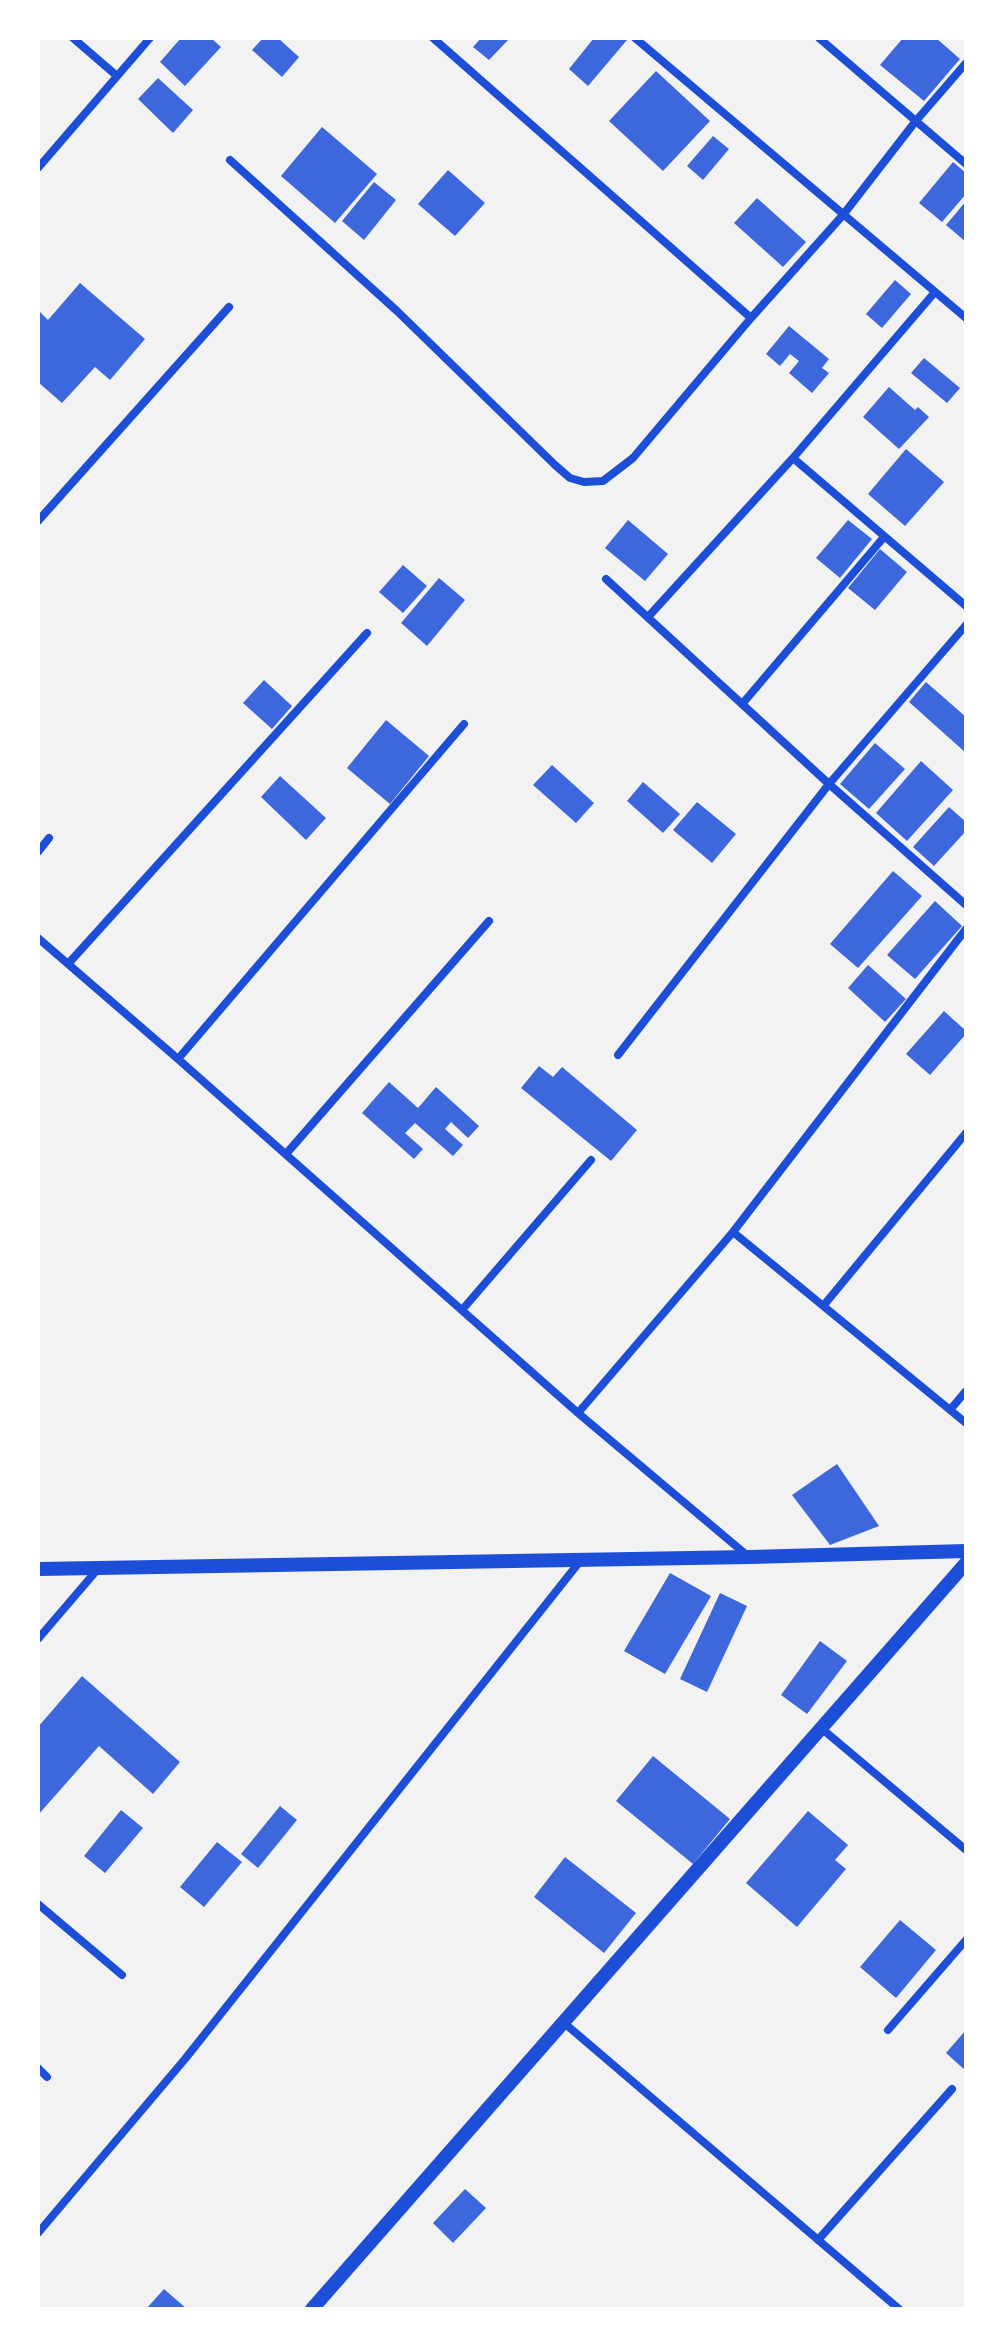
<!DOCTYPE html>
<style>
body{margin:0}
#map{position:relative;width:1004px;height:2347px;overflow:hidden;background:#f2f2f2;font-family:Lora,serif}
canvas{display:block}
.frame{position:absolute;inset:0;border:40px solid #fff;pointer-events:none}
</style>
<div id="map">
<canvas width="1004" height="2347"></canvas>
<div class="frame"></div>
</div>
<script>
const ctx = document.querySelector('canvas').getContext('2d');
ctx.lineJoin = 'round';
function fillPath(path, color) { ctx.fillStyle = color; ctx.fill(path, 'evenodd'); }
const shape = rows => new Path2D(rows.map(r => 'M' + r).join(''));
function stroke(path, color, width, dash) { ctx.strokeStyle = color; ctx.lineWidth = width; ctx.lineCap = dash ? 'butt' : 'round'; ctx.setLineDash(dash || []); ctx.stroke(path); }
fillPath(shape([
 [181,38,211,38,221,47,185,86,160,62],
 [263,38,278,38,299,57,282,77,252,50],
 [481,38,510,38,489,60,473,47],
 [594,38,624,38,627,40,588,86,569,69],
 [903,38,936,38,960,59,924,101,880,65],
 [656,71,710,121,663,171,609,121],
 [158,78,193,110,173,133,138,99],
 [322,127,377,174,335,223,281,176],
 [713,136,729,149,703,180,687,166],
 [953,162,966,173,966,194,942,222,919,203],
 [448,170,485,203,455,236,418,204],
 [374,182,396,200,364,240,342,221],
 [757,198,806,242,783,267,734,223],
 [966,201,966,242,946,225],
 [895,280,911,294,882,328,866,314],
 [80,283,145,339,110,380,95,367,62,403,38,382,38,310,48,320],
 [789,326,829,359,822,368,829,373,812,393,789,373,799,361,790,354,780,366,766,354],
 [924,358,960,388,947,403,911,373],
 [889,387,915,410,918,407,929,417,899,449,863,417],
 [906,449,944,482,905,526,868,494],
 [628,520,668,554,645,581,605,548],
 [848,520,872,539,840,578,816,558],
 [880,549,907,572,875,610,848,588],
 [403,565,427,586,403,613,379,592],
 [439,578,465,600,427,646,401,623],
 [264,680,292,706,272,729,243,703],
 [926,682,966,717,966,753,909,702],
 [386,720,429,756,390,804,347,768],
 [875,743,905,769,869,809,840,784],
 [921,761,953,790,907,841,876,813],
 [552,765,594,803,576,823,533,785],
 [280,776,326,818,306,840,261,797],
 [643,782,680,814,663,833,627,801],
 [697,802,736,834,712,863,673,830],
 [949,807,966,822,966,831,934,866,913,847],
 [893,871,922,896,858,968,830,944],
 [935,901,962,926,915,979,887,955],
 [868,965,906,999,885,1022,848,988],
 [944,1011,966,1031,966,1034,930,1075,906,1054],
 [539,1066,553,1077,562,1067,637,1130,611,1161,521,1088],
 [389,1082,418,1108,436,1087,479,1126,468,1138,451,1122,445,1129,463,1145,453,1156,415,1123,405,1133,423,1149,414,1159,362,1113],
 [837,1464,879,1526,830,1545,792,1495],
 [670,1573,711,1596,665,1674,624,1651],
 [720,1593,747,1606,707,1692,680,1679],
 [820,1641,847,1661,807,1714,781,1695],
 [82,1676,180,1762,153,1794,99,1746,38,1815,38,1727],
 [653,1756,730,1819,693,1864,616,1801],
 [280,1806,297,1820,258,1868,241,1854],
 [121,1810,143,1828,105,1873,84,1856],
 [808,1811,848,1845,835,1860,846,1869,797,1927,746,1883],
 [217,1842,242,1862,204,1907,180,1887],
 [565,1857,636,1913,604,1953,534,1897],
 [900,1920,936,1950,896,1998,860,1967],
 [966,2030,966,2071,946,2053],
 [465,2189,486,2208,453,2243,433,2223],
 [164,2289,187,2309,146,2309]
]), '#3d67dc');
stroke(shape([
 [73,38,117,76],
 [433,38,751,318],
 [635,38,966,318],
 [819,38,966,164],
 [230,160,397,311,555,465,570,478,584,482,603,481,633,458,751,318,843,215,915,122,966,63],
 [38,168,150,38],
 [793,458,966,606],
 [38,521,229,307],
 [606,579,829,784,966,905],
 [648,617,793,458,935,292],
 [743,703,884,537],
 [38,852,49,838],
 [38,938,178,1059,464,724],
 [68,964,367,633],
 [618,1055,829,784,966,625],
 [178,1059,578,1413,749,1557],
 [286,1154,489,921],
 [733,1232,966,1423],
 [824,1305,966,1133],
 [462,1310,591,1160],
 [950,1410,966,1391],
 [578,1413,733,1232,966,929],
 [38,1639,97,1570],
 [821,1728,966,1850],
 [38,1904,122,1975],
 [563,2022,899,2309],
 [888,2030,966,1940],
 [38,2068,47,2077],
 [38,2233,185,2059,581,1560],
 [818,2240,952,2089]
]), '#1d4ed8', 8);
stroke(shape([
 [38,1569,750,1557,966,1551],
 [312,2309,966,1563]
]), '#1d4ed8', 14);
</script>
